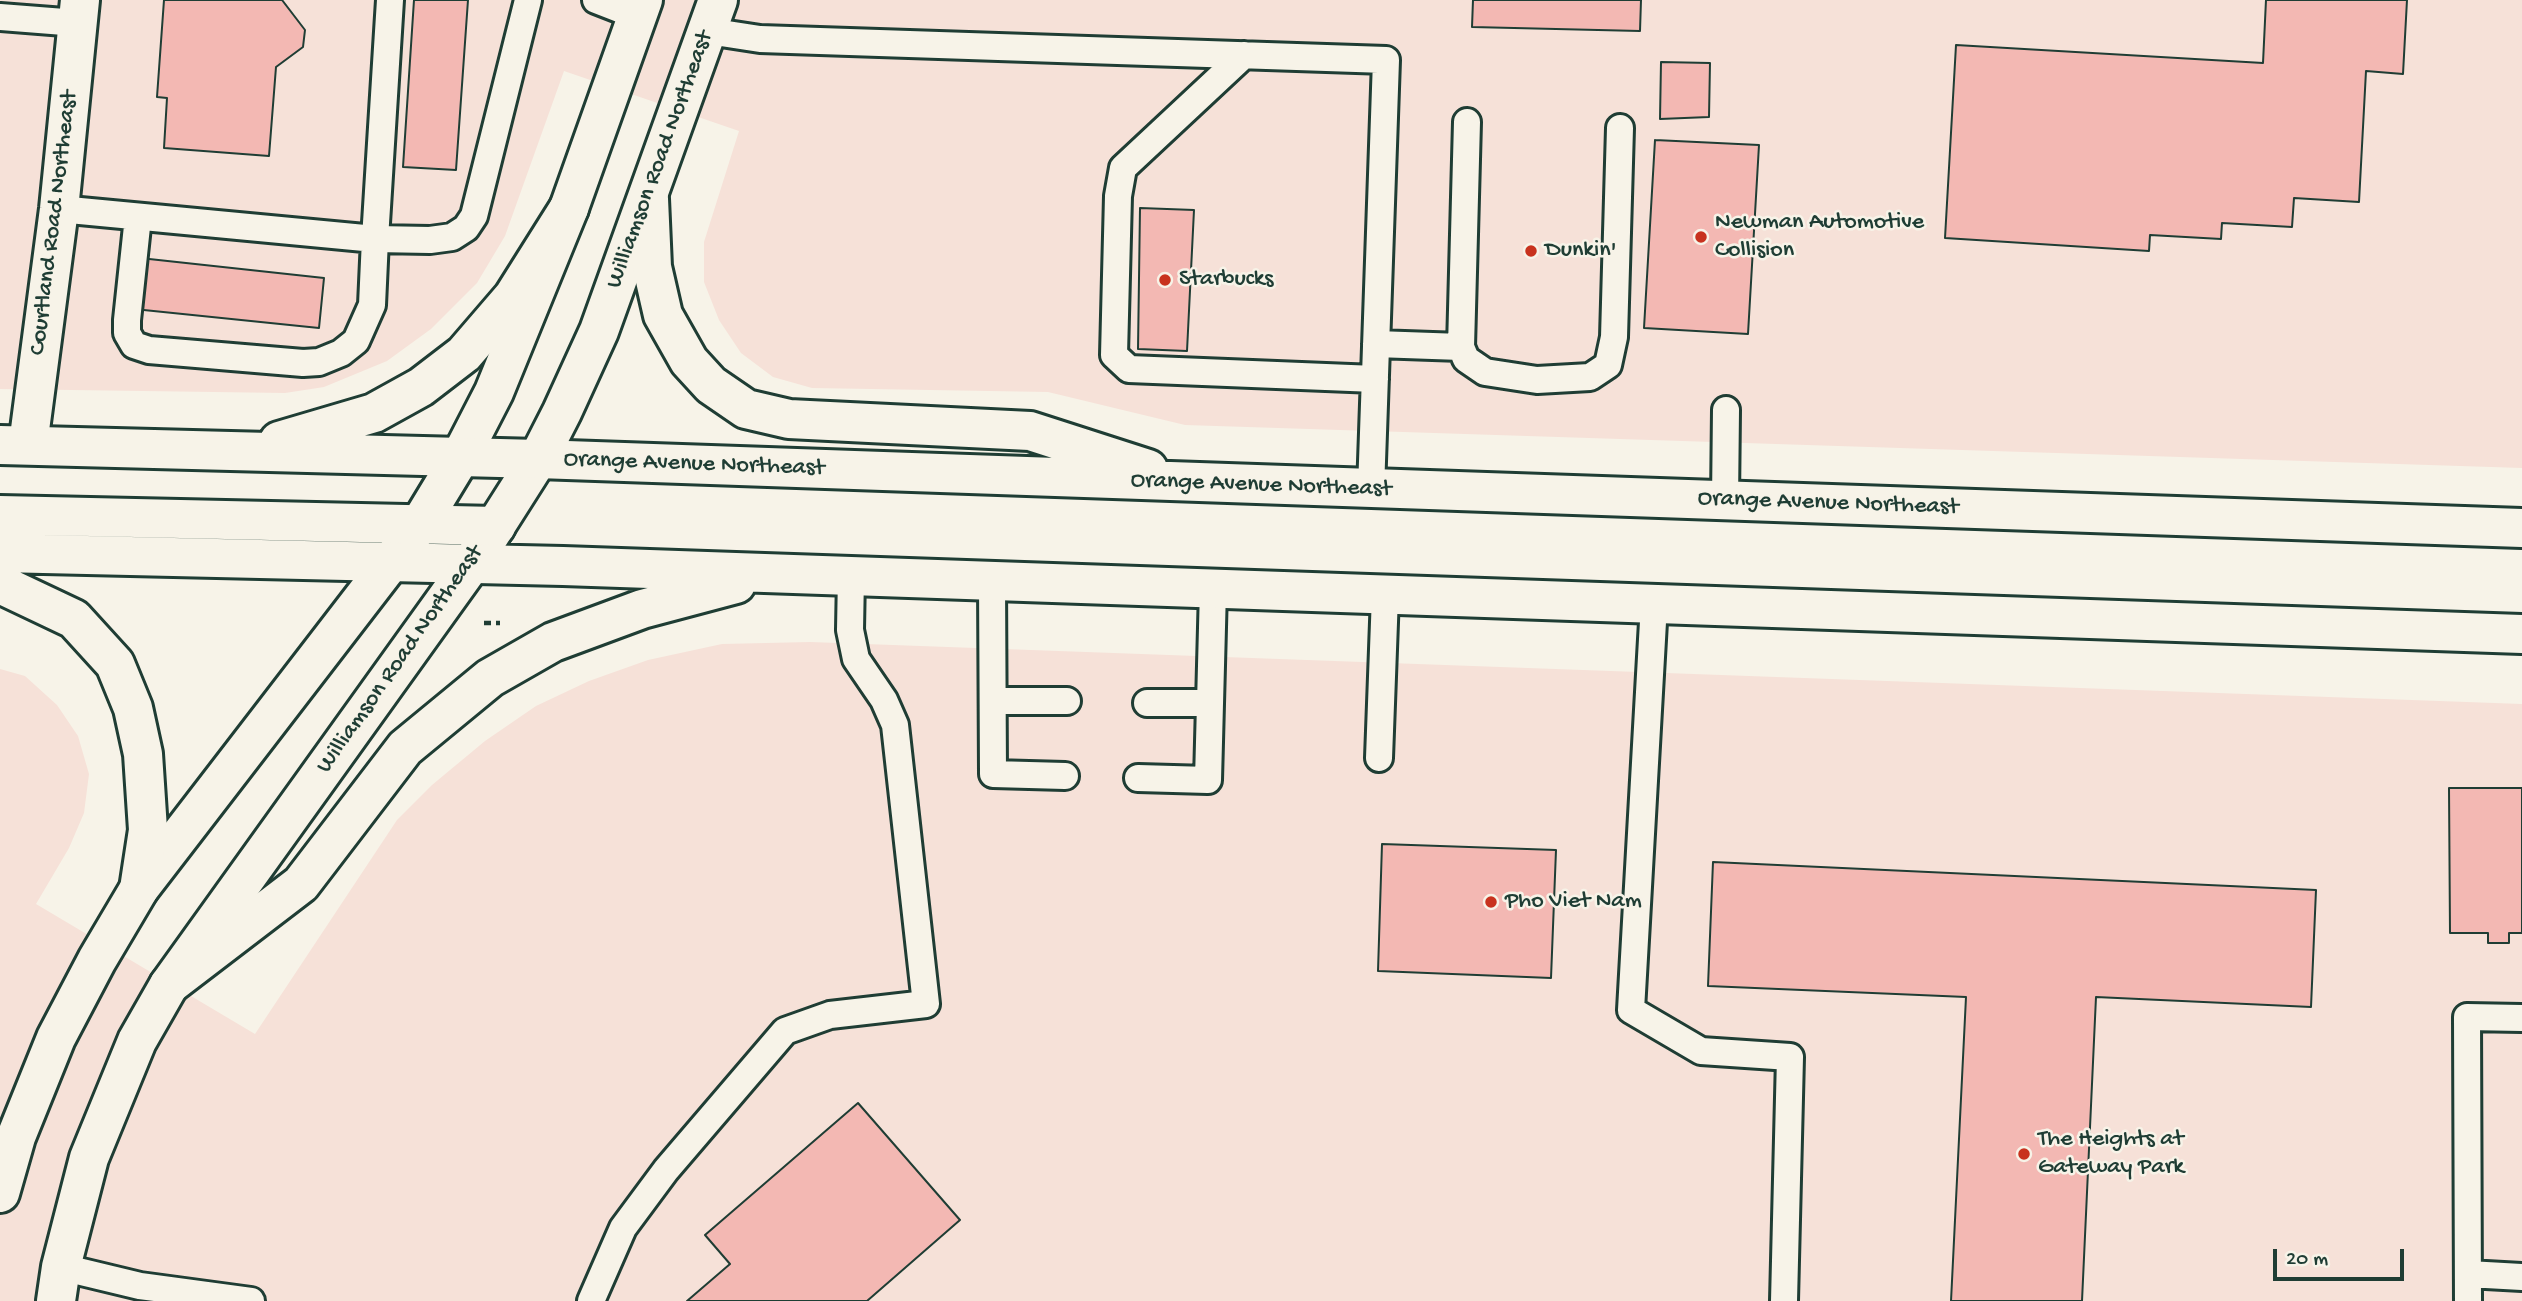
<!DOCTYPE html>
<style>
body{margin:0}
#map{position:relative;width:2522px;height:1301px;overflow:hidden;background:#f7f3e8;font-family:"Gochi Hand",sans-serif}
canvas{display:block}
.scale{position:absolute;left:2273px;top:1249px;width:131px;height:32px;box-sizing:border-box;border:4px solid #1f3d34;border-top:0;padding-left:9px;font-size:21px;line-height:24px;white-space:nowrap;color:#1f3d34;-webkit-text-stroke:5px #f7f3e8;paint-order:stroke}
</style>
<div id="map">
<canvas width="2522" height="1301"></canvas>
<div class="scale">20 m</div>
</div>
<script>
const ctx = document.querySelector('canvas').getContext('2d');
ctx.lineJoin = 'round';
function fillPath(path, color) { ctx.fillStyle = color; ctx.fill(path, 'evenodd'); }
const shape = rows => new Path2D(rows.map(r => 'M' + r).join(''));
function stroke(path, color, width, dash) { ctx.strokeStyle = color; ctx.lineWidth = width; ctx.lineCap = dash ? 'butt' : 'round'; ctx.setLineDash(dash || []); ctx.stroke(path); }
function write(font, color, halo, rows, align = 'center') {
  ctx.font = font + ' "Gochi Hand",sans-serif'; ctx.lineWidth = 5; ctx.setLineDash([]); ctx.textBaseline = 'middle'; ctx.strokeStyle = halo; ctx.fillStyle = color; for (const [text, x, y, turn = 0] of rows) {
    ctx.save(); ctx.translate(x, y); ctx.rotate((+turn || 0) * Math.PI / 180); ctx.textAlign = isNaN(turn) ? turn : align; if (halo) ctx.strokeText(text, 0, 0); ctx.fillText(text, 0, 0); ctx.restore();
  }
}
fillPath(shape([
 [0,0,2522,0,2522,468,1185,425,1048,392,812,388,773,377,741,353,719,320,704,282,704,242,739,131,564,71,505,236,477,283,431,329,387,361,324,387,285,393,0,389],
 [810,642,2522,704,2522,1301,0,1301,0,669,25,676,57,705,78,736,89,774,84,813,69,848,36,904,255,1034,397,820,432,785,485,741,536,706,589,681,648,660,722,644]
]), '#f6e1d8');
const building = shape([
 [164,0,282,0,305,30,303,47,276,67,269,156,164,148,167,98,157,97,164,0],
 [414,0,468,0,456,170,403,167,414,0],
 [1473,0,1641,0,1640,31,1472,27,1473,0],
 [2266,0,2407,0,2403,74,2366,71,2359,202,2294,198,2292,227,2222,223,2221,239,2150,235,2149,251,1945,238,1956,45,2263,63,2266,0],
 [1661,62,1710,63,1709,117,1660,119,1661,62],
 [1655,140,1759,145,1748,334,1644,328,1655,140],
 [1140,208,1194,210,1187,351,1138,349,1140,208],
 [140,258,324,278,319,328,134,309,140,258],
 [2449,788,2522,788,2522,933,2509,933,2509,943,2488,943,2488,933,2450,933,2449,788],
 [1382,844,1556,850,1551,978,1378,971,1382,844],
 [1713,862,2316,890,2311,1007,2096,997,2082,1301,1951,1301,1966,997,1708,986,1713,862],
 [858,1103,960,1220,867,1301,687,1301,730,1264,705,1235,858,1103]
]);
fillPath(building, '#f3b8b3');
stroke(building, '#1f3d34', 2);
const service = shape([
 [596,0,637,16],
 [0,17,77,23],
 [708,31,760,39,1386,60,1371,490],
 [1244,55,1123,168,1118,196,1114,355,1129,369,1375,379],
 [1467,122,1461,347,1466,359,1485,372,1537,380,1590,377,1608,365,1614,337,1620,128],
 [59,209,375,239,390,0],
 [138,217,127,320,127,333,134,345,149,350,303,363,319,362,341,353,356,341,372,305,375,239,430,240,452,237,466,228,474,216,528,0],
 [1376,344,1461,347],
 [1725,501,1726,410],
 [992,581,993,774,1065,776],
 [1654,604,1631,1010,1701,1051,1790,1057,1784,1301],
 [993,701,1067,701],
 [1147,703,1210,703],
 [1379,758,1385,595],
 [1138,778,1208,780,1213,589],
 [61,1267,140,1286,251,1301],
 [2468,1274,2522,1277],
 [591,1301,623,1228,666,1170,785,1031,830,1015,926,1004,895,725,884,700,856,659,850,630,851,575],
 [2468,1301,2467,1017,2522,1018]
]);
const minor = shape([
 [28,445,59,209,80,0]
]);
const primary = shape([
 [0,1193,16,1137,56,1038,97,960,139,889,420,524,460,458,494,392,569,208,643,0],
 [56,1301,61,1267,89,1158,137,1041,169,985,472,563,538,459,562,412,599,331,718,0]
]);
const trunk = shape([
 [649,199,652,267,663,315,689,361,711,385,746,409,789,419,1030,431,1148,469],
 [279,441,374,413,421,387,464,354,513,297,569,208],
 [0,445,538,459,2522,528],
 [0,515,496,526],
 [0,553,563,566,2522,634],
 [0,584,74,619,115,664,133,708,143,754,148,830,139,889],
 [169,985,301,884,405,748,490,678,553,642,642,609,736,584]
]);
stroke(service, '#1f3d34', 32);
stroke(minor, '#1f3d34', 44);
stroke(primary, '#1f3d34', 44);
stroke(trunk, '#1f3d34', 44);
stroke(shape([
 [484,623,500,623]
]), '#1f3d34', 4.5, [7, 5]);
stroke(service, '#f7f3e8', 26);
stroke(minor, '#f7f3e8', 38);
stroke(primary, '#f7f3e8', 38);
stroke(trunk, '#f7f3e8', 38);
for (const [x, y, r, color] of [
 [1701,237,7,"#c8321e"],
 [1531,251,7,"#c8321e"],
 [1165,280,7,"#c8321e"],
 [1491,902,7,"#c8321e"],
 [2024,1154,7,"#c8321e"]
]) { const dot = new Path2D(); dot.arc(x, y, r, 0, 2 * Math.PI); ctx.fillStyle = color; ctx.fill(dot); stroke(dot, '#f7f3e8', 2.5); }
write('24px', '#1f3d34', '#f7f3e8', [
 ["Williamson Road Northeast",661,160,-70],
 ["Courtland Road Northeast",55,223,-83],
 ["Orange Avenue Northeast",694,465,2],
 ["Orange Avenue Northeast",1261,486,2],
 ["Orange Avenue Northeast",1828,504,2],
 ["Williamson Road Northeast",401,660,-55]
]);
write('24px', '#1f3d34', '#f7f3e8', [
 ["Newman Automotive",1715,223],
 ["Collision",1715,251],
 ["Dunkin'",1545,251],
 ["Starbucks",1179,280],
 ["Pho Viet Nam",1505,902],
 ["The Heights at",2038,1140],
 ["Gateway Park",2038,1168]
], 'left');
</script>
